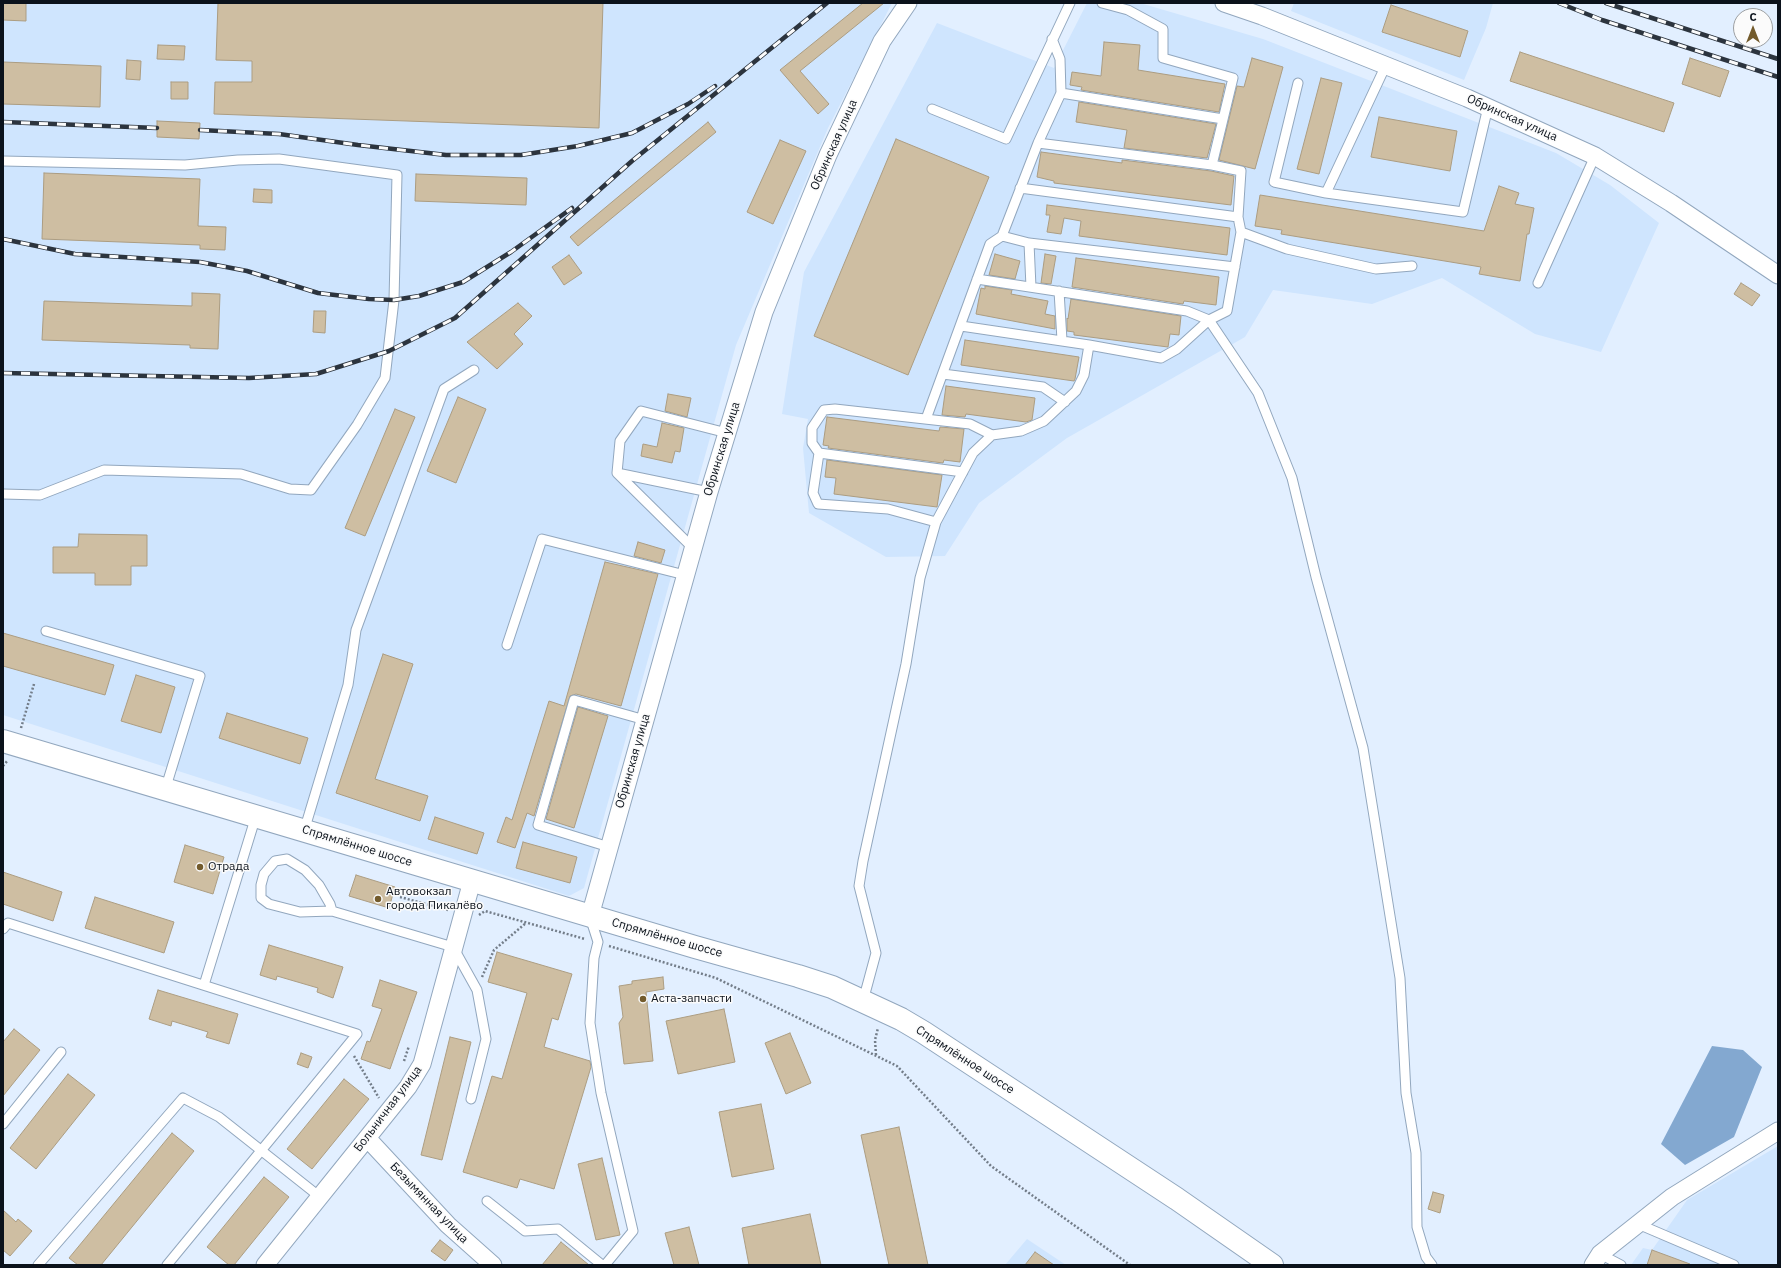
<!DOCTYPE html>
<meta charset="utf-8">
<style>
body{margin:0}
#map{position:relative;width:1781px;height:1268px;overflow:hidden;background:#e2efff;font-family:"IBM Plex Sans",sans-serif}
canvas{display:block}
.frame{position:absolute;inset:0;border:4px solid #0b121b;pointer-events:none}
.north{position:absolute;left:1733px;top:8px;width:40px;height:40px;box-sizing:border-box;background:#fbfbfb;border:1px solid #9b9ea1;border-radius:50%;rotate:0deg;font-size:11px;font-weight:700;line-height:16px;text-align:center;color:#0b121b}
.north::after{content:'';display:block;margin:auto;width:14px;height:18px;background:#735b2c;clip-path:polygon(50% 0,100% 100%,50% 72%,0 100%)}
</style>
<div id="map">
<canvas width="1781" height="1268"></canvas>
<div class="frame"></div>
<div class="north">С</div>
</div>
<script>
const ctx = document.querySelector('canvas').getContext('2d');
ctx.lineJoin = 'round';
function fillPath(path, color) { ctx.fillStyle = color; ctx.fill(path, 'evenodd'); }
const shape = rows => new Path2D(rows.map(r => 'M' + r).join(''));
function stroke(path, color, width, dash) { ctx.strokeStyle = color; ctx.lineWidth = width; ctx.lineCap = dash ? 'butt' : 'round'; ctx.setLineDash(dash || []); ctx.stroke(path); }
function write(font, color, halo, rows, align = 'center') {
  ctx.font = font + ' "IBM Plex Sans",sans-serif'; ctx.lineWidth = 3; ctx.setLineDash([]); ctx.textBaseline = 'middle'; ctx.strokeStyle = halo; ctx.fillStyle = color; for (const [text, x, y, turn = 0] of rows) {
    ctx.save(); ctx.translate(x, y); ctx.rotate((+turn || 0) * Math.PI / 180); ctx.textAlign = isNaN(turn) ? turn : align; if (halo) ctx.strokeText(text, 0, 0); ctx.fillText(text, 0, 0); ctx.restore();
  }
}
fillPath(shape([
 [3,3,892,3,828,128,736,345,584,888,569,896,3,715],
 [1087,3,1140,3,1263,39,1556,153,1610,185,1659,223,1601,352,1535,334,1442,278,1372,304,1273,290,1245,337,1067,438,979,503,945,556,886,557,809,513,803,448,808,419,782,414,804,272,937,23,1054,68],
 [1294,3,1493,3,1486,28,1464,80,1291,11],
 [1778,1146,1778,1265,1631,1265,1643,1248,1652,1250,1687,1200],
 [1027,1239,1066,1265,1005,1265]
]), '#cfe5fe');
fillPath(shape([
 [1712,1046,1743,1050,1762,1067,1734,1137,1685,1165,1661,1144]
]), '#83a8d0');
const building = shape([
 [3,3,26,3,26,21,3,20,3,3],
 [218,3,603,3,599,128,214,114,215,82,252,82,252,61,216,60,218,3],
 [863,3,884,3,800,71,829,104,818,114,780,70,863,3],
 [1391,5,1468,31,1460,57,1382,32,1391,5],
 [1104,42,1140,45,1138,70,1225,84,1219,112,1081,90,1082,87,1070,85,1072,72,1101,76,1104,42],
 [158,45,185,46,184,60,157,59,158,45],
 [1520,52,1674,103,1664,132,1510,81,1520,52],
 [1252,58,1283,67,1255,169,1219,160,1237,86,1244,87,1252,58],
 [1690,58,1729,71,1720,97,1682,84,1690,58],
 [127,60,141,61,140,80,126,79,127,60],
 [3,62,101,66,100,107,3,104,3,62],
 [1321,78,1342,83,1319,174,1297,169,1321,78],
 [171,82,188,82,188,99,171,99,171,82],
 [1079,102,1216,124,1207,158,1124,148,1127,130,1076,122,1079,102],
 [1379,117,1457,131,1450,171,1371,157,1379,117],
 [157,121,200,123,199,139,157,137,157,121],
 [708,122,716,132,578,246,570,237,708,122],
 [896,139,989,177,908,375,814,336,896,139],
 [780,140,806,151,773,224,747,212,780,140],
 [1041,152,1122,163,1122,160,1211,171,1234,176,1231,205,1054,183,1054,181,1037,177,1041,152],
 [44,173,200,179,198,226,226,227,225,250,200,249,200,245,42,239,44,173],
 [416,174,527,178,526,205,415,201,416,174],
 [1499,186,1519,193,1515,204,1534,208,1529,234,1527,234,1520,281,1479,274,1481,267,1281,234,1282,230,1255,226,1260,195,1484,231,1499,186],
 [254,189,272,190,272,203,253,202,254,189],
 [1047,205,1230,228,1227,255,1079,236,1081,221,1064,218,1061,234,1047,232,1050,215,1046,215,1047,205],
 [995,254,1020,261,1015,279,989,275,995,254],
 [1045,254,1056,256,1051,284,1041,283,1045,254],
 [569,255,582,273,564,285,552,267,569,255],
 [1076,258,1219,277,1216,305,1184,301,1183,304,1072,287,1076,258],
 [1741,283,1760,295,1752,306,1734,294,1741,283],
 [985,286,1012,290,1011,294,1048,301,1045,314,1055,316,1055,329,976,314,981,288,985,289,985,286],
 [192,293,220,294,218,349,190,348,190,345,42,340,44,301,192,306,192,293],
 [1071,299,1181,316,1179,335,1170,334,1168,347,1074,335,1074,332,1067,331,1067,318,1068,319,1071,299],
 [518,303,532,316,514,334,523,344,497,369,467,342,518,303],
 [314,311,326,311,325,333,313,332,314,311],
 [965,340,1079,357,1075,379,1074,381,961,365,965,340],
 [946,386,1035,398,1032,420,1026,422,966,414,965,417,942,415,946,386],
 [668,394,691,398,687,417,665,411,668,394],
 [458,397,486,409,456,483,427,471,458,397],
 [395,409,415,417,365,536,345,528,395,409],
 [827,417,939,431,940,427,964,429,960,462,944,460,943,463,828,448,829,446,823,445,827,417],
 [662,423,684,428,680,452,675,451,672,463,641,456,643,444,657,447,662,423],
 [827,460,942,475,937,507,834,494,836,478,825,477,827,460],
 [79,534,147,535,147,566,131,566,131,585,95,585,95,573,53,573,53,547,78,547,79,534],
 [638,542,665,550,661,563,634,556,638,542],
 [605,562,658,574,621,706,576,694,570,696,534,816,527,813,515,848,497,842,506,817,512,820,549,701,564,706,605,562],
 [3,633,114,665,105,695,3,666,3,633],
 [383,654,413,664,375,779,428,796,420,821,336,793,383,654],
 [136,675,175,687,161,733,121,721,136,675],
 [578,707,608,716,574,828,546,819,578,707],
 [227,713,308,738,300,764,219,738,227,713],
 [435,817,484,833,477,854,428,839,435,817],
 [523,842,577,857,570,883,516,868,523,842],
 [185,845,224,857,213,894,174,882,185,845],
 [3,872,62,892,53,921,3,904,3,872],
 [356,875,395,887,389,908,349,896,356,875],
 [95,897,174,922,164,953,85,928,95,897],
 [269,945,343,967,333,998,317,992,318,988,277,976,276,980,260,975,269,945],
 [497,952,572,974,558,1020,552,1018,544,1047,590,1061,591,1067,554,1189,520,1179,517,1188,463,1172,492,1076,502,1079,527,993,488,982,497,952],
 [663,977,664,989,646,992,653,1061,624,1064,619,1023,623,1017,619,986,632,984,632,981,663,977],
 [380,980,417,992,390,1069,361,1059,367,1041,370,1042,382,1009,372,1006,380,980],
 [158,990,238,1014,229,1044,206,1037,208,1032,172,1021,171,1026,149,1019,158,990],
 [724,1009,735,1062,678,1074,666,1021,724,1009],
 [14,1029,40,1050,3,1096,3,1042,14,1029],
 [790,1033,811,1083,786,1094,765,1043,790,1033],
 [450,1037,471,1042,442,1160,421,1155,450,1037],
 [301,1053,312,1057,308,1068,297,1064,301,1053],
 [68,1074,95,1095,36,1169,10,1148,68,1074],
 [344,1079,369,1099,312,1169,287,1149,344,1079],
 [761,1104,774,1169,732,1177,719,1112,761,1104],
 [899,1127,928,1265,889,1265,861,1135,899,1127],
 [172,1133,194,1151,101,1265,78,1265,69,1258,172,1133],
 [602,1158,620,1235,596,1240,578,1164,602,1158],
 [264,1177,289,1197,234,1265,229,1265,207,1247,264,1177],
 [1433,1192,1444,1195,1440,1213,1428,1209,1433,1192],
 [3,1210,16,1222,18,1219,32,1231,10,1256,3,1250,3,1210],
 [810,1214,821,1265,749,1265,742,1228,810,1214],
 [689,1227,699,1265,674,1265,665,1233,689,1227],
 [440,1240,453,1250,445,1261,431,1251,440,1240],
 [561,1242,589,1265,542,1265,561,1242],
 [1652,1250,1690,1264,1689,1265,1647,1265,1652,1250],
 [1035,1252,1054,1265,1025,1265,1035,1252]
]);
fillPath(building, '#cebea2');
stroke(building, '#ac9d82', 1);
const lane = shape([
 [1102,3,1128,10,1163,29,1163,58,1233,78,1212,165],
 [1298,83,1274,182,1326,193,1463,212,1488,107],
 [1061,93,1223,119],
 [932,109,1006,139,1070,3],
 [3,161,185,165,238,160,279,159,397,175,394,300,385,378,357,425,311,490,290,489,241,474,104,470,40,495,3,494],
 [1020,188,1238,217],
 [1326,193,1386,65],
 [1241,232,1287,249,1376,269,1412,266],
 [1002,236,1029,243,1235,267],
 [1029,243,1031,287],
 [977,279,1187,311,1209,320,1258,393,1292,478,1316,577,1363,748,1400,978,1406,1093,1416,1153,1417,1227,1426,1257,1432,1265],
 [1538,283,1595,156],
 [1059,291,1062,340],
 [961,326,1089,345,1161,358,1177,349,1209,320,1227,311,1241,232,1238,217,1241,171,1212,165,1038,143],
 [943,374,1043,387,1065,402],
 [926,419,990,244,1002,236,1038,143,1061,93,1060,59,1052,39],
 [819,453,963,472],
 [617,473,709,492],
 [936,522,888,509,818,504,813,493,819,453,812,443,812,428,824,410,835,409,970,424,992,435],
 [693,548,617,473,620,441,641,411,727,433],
 [46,631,200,676,165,790],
 [507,645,542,539,685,575],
 [304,831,348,685,356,630,444,389,474,370],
 [609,847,538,825,574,700,645,720],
 [332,911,330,904,319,885,305,870,287,859,275,861,264,874,261,885,261,898,269,904,300,912,332,911,453,947,477,990,486,1039,471,1099],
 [590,917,598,942,594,958,590,1023,601,1093,633,1231,605,1265],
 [3,929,8,923,357,1034,167,1265],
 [204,985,256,816],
 [863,1001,876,953,859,886,863,861,906,664,920,578,936,522,973,453,992,435,1021,431,1044,421,1076,391,1084,375,1089,345],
 [3,1124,61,1052],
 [487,1201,525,1231,558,1229,602,1265],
 [1638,1224,1734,1265],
 [1600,1254,1621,1265],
 [38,1265,183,1098,219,1117,320,1197]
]);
const street = shape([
 [1224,3,1262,16,1467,98,1595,156,1671,203,1778,275],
 [590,916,709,492,764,312,828,155,882,41,908,3],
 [367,1138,448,1225,493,1265],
 [265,1265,408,1087,422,1064,472,881],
 [1593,1265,1600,1254,1672,1197,1778,1131]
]);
const secondary = shape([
 [3,741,695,947,798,976,832,987,901,1019,923,1032,1177,1199,1272,1265]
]);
stroke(lane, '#92a7be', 11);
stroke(street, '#92a7be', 19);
stroke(secondary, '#92a7be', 24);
stroke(shape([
 [21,728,34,684],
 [3,766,8,760],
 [400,897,448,910],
 [479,915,485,911,585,939],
 [609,946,716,978,897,1066,991,1166,1130,1265],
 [482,977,494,950,526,923],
 [876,1055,875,1040,878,1028],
 [354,1056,379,1098],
 [404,1061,409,1046]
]), '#737d89', 2.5, [2, 2]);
stroke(lane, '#fff', 9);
stroke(street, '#fff', 17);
stroke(secondary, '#fff', 22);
const rail = shape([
 [1559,3,1602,20,1778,77],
 [1606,3,1778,59],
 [3,122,157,128],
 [200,130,279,134,358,145,446,155,521,155,578,146,632,133,688,104,715,86],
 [3,239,75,254,200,262,247,271,318,293,369,299,394,300,419,296,463,282,511,252,572,208],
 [3,373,249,378,316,374,389,351,455,318,632,161,827,3]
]);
stroke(rail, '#2c343e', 4.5);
stroke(rail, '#fbfbfb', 3, [9]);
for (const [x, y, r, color] of [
 [200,867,4,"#735b2c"],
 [378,899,4,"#735b2c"],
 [643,999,4,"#735b2c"]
]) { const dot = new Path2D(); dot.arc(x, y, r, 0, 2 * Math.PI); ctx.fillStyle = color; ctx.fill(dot); stroke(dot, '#fbfbfb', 1.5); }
write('12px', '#0b121b', '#fbfbfb', [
 ["Обринская улица",1512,118,24],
 ["Обринская улица",834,145,-66],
 ["Обринская улица",722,449,-73],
 ["Обринская улица",633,761,-74],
 ["Спрямлённое шоссе",357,846,17],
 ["Спрямлённое шоссе",667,938,16],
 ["Спрямлённое шоссе",965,1060,33],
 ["Больничная улица",388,1109,-53],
 ["Безымянная улица",429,1203,46]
]);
write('12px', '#0b121b', '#fbfbfb', [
 ["Отрада",208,867],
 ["Автовокзал",386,892],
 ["города Пикалёво",386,906],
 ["Аста-запчасти",651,999]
], 'left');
</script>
